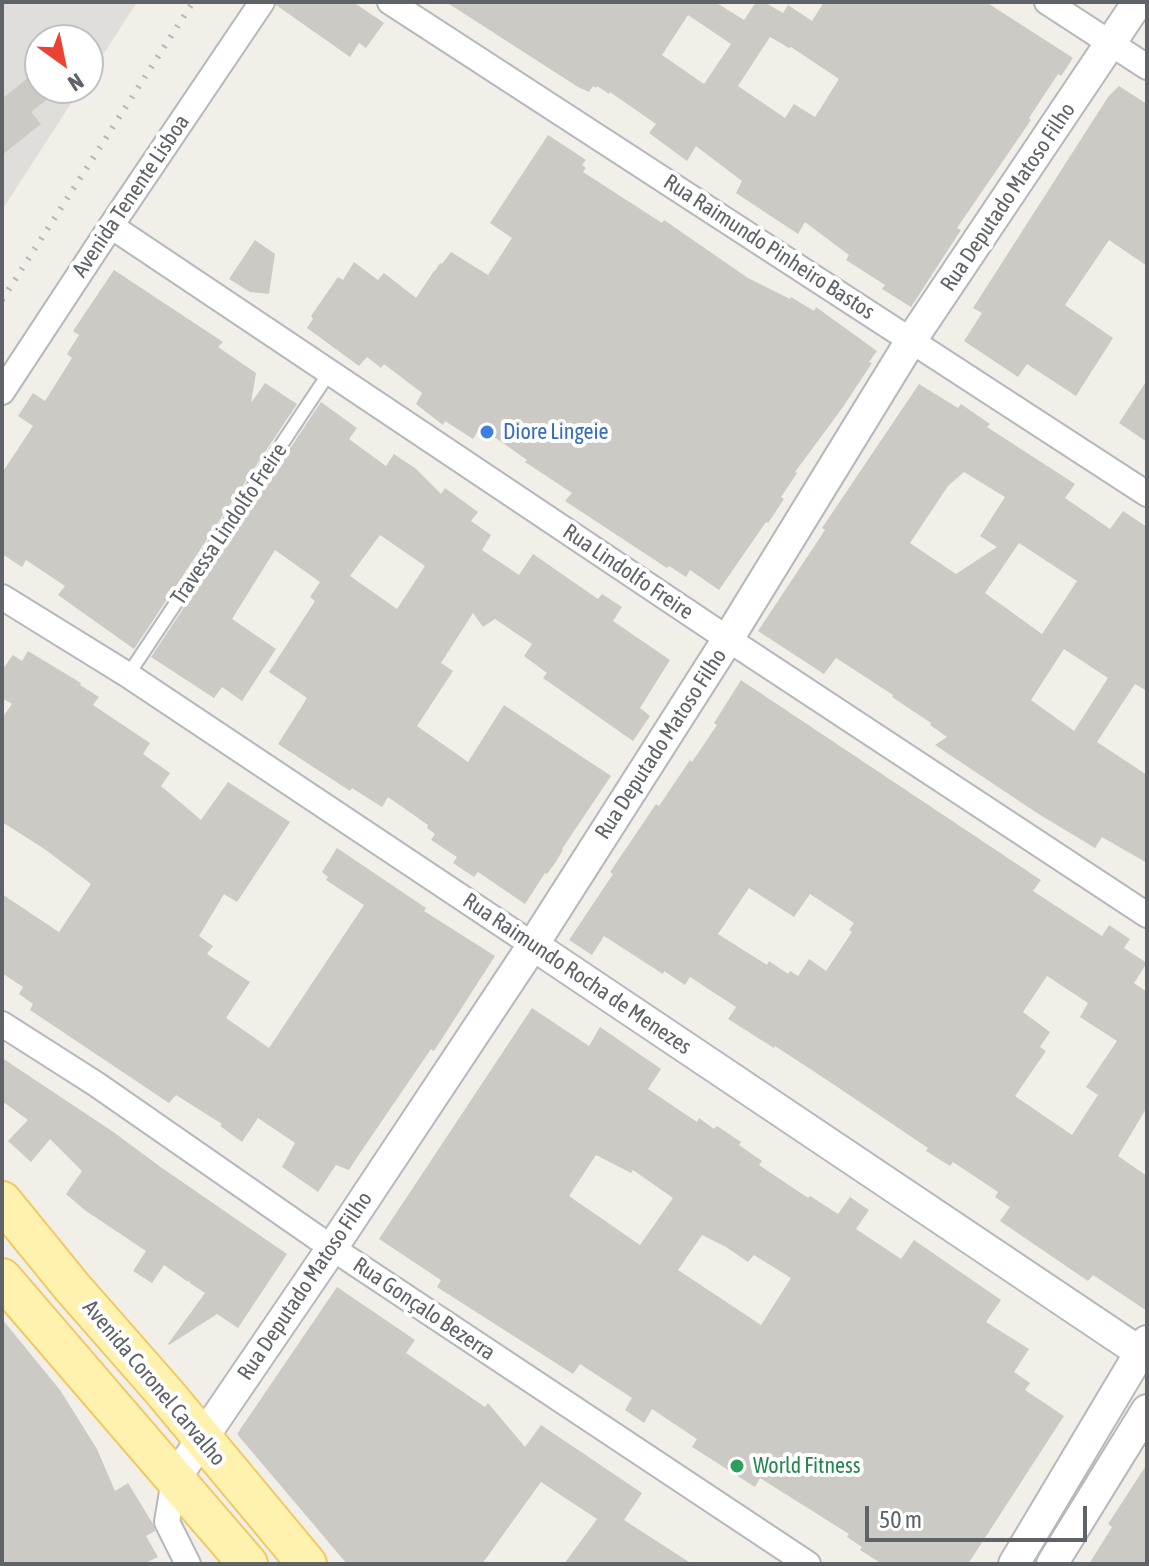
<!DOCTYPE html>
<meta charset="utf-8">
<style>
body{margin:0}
#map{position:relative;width:1149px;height:1566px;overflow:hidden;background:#f1efe8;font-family:"Asap Condensed",sans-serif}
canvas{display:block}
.frame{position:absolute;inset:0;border:4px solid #5f6368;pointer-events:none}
.north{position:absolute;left:24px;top:24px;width:80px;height:80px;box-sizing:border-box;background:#fff;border:2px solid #bfc1c3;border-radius:50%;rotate:147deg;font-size:22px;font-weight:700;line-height:32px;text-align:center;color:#5f6368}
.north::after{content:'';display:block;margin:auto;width:28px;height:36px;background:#ea4335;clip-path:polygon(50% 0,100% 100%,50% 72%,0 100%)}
.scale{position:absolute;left:865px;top:1506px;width:222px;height:36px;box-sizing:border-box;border:4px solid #5f6368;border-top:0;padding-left:10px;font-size:24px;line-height:28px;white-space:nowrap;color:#5f6368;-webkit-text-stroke:6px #fff;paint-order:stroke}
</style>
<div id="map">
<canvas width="1149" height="1566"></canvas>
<div class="frame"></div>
<div class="north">N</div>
<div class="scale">50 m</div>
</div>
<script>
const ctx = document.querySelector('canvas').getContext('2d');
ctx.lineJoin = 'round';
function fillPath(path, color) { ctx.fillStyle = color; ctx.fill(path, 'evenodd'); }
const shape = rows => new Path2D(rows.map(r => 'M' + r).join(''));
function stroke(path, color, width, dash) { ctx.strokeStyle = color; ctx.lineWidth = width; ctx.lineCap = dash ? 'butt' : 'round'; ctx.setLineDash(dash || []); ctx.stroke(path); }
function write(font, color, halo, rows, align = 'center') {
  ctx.font = font + ' "Asap Condensed",sans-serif'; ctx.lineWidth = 8; ctx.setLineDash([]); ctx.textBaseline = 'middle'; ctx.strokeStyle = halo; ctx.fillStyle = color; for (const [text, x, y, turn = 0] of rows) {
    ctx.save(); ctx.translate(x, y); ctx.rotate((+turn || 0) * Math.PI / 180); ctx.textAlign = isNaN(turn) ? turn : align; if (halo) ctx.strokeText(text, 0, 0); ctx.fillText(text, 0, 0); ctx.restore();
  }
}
fillPath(shape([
 [2,2,137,2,88,78,88,40,40,40,40,88,81,88,2,210]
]), '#e0deda');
fillPath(shape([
 [277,2,353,2,384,23,366,48,359,43,350,57,276,5],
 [446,2,715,2,744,20,756,2,764,2,783,13,788,5,812,21,824,2,986,2,1073,58,1061,76,1058,74,1029,118,1031,120,957,228,961,230,911,307,882,289,885,285,846,260,849,255,805,222,798,234,736,193,742,181,696,146,687,161,649,133,656,124,610,92,609,94,597,86,596,88,593,86,589,92,578,87],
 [688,15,731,44,704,84,662,55],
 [770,37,789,48,791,47,839,79,815,117,794,104,785,118,738,86],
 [40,68,40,88,61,88,31,112,41,124,2,155,2,99],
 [1119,86,1147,104,1147,266,1109,240,1065,305,1113,338,1076,396,1027,364,1018,377,964,341,982,313,973,308,1108,97],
 [548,135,586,160,582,165,586,168,583,172,662,223,664,220,748,278,790,299,791,297,814,311,816,307,877,351,869,362,872,363,843,407,795,472,797,473,781,497,784,499,768,523,766,522,719,590,690,570,686,577,669,566,667,568,565,501,572,493,525,462,527,460,480,427,473,439,445,421,443,425,416,404,422,393,384,364,381,368,367,357,359,366,307,328,313,319,311,316,338,277,343,280,354,262,378,280,384,273,416,298,434,271,435,271,440,263,442,264,451,252,488,275,512,238,490,223],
 [255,240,275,254,269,294,250,292,229,279],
 [114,270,223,342,218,347,256,373,251,403,265,383,297,404,134,649,58,595,65,586,26,560,22,567,2,554,2,473,33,426,18,416,33,393,45,401,72,358,67,354,79,335,73,331],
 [1147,380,1147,442,1119,423],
 [919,384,958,408,961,404,990,424,987,427,1075,484,1065,498,1110,529,1123,511,1147,527,1147,691,1135,684,1097,742,1147,775,1147,863,1102,837,1095,848,1037,813,935,745,947,737,930,725,931,723,892,697,893,695,836,658,824,674,758,631,825,530,822,528],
 [964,472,1005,497,980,536,997,547,956,574,910,543,948,486],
 [1019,543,1077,581,1042,634,985,593],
 [1064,649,1108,678,1074,731,1031,700],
 [321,402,357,428,349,439,386,466,394,454,415,468,441,494,445,488,478,512,471,521,491,535,482,550,519,575,533,554,598,599,602,594,622,607,613,621,670,660,640,708,650,716,633,741,543,678,547,673,524,656,532,644,495,619,483,627,473,613,441,663,453,671,417,726,468,762,504,705,611,776,562,849,563,850,555,863,547,874,545,873,525,904,478,872,474,877,453,863,457,857,431,840,435,834,427,828,428,825,388,797,382,807,352,788,350,791,278,744,307,698,269,672,315,601,310,597,320,582,275,550,232,619,276,649,242,701,222,687,214,698,151,657],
 [380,535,425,566,397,609,350,576],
 [28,651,81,683,80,685,99,697,93,705,150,743,143,754,170,773,161,786,201,820,228,782,290,822,237,902,224,894,199,936,213,946,207,954,250,982,226,1018,269,1048,364,905,326,880,328,877,322,872,337,848,426,908,424,911,495,956,434,1051,431,1049,358,1156,349,1170,336,1165,318,1192,282,1167,295,1143,258,1118,242,1142,220,1126,222,1124,176,1095,169,1103,30,1010,33,1004,19,994,23,987,2,973,2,894,59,932,91,884,43,848,2,822,2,718,12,704,2,698,2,670,13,655,22,661],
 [741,680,1041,880,1033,891,1102,936,1109,925,1130,939,1124,948,1147,963,1134,983,1147,992,1147,1107,1118,1156,1147,1176,1147,1311,1093,1275,1088,1281,1000,1221,1010,1207,995,1197,998,1192,953,1162,950,1166,926,1151,928,1148,830,1082,775,1046,774,1048,728,1019,736,1007,690,977,685,985,664,971,663,974,604,936,592,955,569,940,613,874,610,872,656,804,659,806,690,760,692,762,717,725,714,723],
 [749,888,794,917,810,894,854,923,849,930,852,932,826,971,809,959,798,976,790,971,788,974,769,961,767,965,718,934],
 [1047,976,1088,1003,1080,1017,1117,1041,1086,1087,1098,1095,1072,1135,1015,1096,1046,1051,1040,1047,1050,1032,1023,1012],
 [532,1008,589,1046,600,1027,661,1069,648,1089,697,1122,699,1118,714,1129,717,1126,741,1142,739,1145,762,1161,759,1165,808,1198,810,1196,838,1214,850,1197,869,1210,856,1229,901,1259,914,1240,1001,1300,986,1322,1029,1349,1014,1372,1030,1383,1025,1390,1064,1416,968,1564,882,1564,860,1550,862,1547,847,1537,849,1534,760,1478,755,1487,692,1447,697,1439,652,1409,644,1423,625,1410,632,1398,580,1364,573,1374,437,1287,441,1280,379,1239],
 [596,1155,631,1173,633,1170,673,1198,640,1245,569,1196],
 [702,1235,726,1247,748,1262,754,1255,791,1278,761,1325,678,1270],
 [2,1058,112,1131,162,1168,287,1254,238,1328,217,1314,169,1345,168,1344,205,1293,190,1283,189,1280,188,1282,164,1265,152,1283,133,1271,146,1251,86,1211,66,1194,82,1171,50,1139,31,1162,8,1141,28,1120,2,1101],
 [337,1287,415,1340,406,1353,485,1407,488,1403,525,1447,541,1425,642,1493,624,1520,692,1564,564,1564,597,1519,541,1482,482,1564,347,1564,237,1434],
 [2,1319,60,1390,97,1449,115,1491,128,1483,153,1524,155,1531,146,1536,158,1557,143,1564,2,1564],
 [1147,1464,1147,1564,1089,1564,1112,1527,1108,1524]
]), '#cccac5');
const service = shape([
 [128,675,329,373]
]);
const minor = shape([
 [390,2,1147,494],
 [1047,2,1147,67],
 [111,226,728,639,1147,915],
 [2,392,111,226,262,2],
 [2,597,128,675,533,945],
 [2,1024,96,1084,332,1248,808,1564],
 [174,1480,167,1522,188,1564]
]);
const tertiary = shape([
 [533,945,1147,1357],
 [174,1480,332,1248,533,945,728,639,912,339,1138,2],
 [1014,1564,1147,1341],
 [1052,1564,1147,1410]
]);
const primary = shape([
 [2,1201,72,1287,165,1393,307,1564],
 [2,1278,248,1564]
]);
stroke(service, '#b5b8bc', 16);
stroke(minor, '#b5b8bc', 28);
stroke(tertiary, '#b5b8bc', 34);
stroke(primary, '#f2c960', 42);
stroke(service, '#fff', 12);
stroke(minor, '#fff', 24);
stroke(tertiary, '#fff', 30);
stroke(primary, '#fff2af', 38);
stroke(shape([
 [2,300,193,2]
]), '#b6b7b8', 6, [2, 10]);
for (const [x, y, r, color] of [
 [487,432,8,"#3f7fe0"],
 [737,1466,8,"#2e9e5b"]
]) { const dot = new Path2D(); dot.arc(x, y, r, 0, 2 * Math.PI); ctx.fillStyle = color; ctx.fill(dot); stroke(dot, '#fff', 3); }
write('22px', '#5f6368', '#fff', [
 ["Avenida Tenente Lisboa",131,196,-56],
 ["Rua Deputado Matoso Filho",1008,197,-56],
 ["Rua Raimundo Pinheiro Bastos",769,247,33],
 ["Travessa Lindolfo Freire",229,524,-56],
 ["Rua Lindolfo Freire",628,572,34],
 ["Rua Deputado Matoso Filho",661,744,-57],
 ["Rua Raimundo Rocha de Menezes",577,974,34],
 ["Rua Deputado Matoso Filho",305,1286,-56],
 ["Rua Gonçalo Bezerra",424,1309,34],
 ["Avenida Coronel Carvalho",154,1383,50]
]);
write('22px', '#366cbe', '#fff', [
 ["Diore Lingeie",503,432]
], 'left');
write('22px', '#27864d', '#fff', [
 ["World Fitness",753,1466]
], 'left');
</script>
